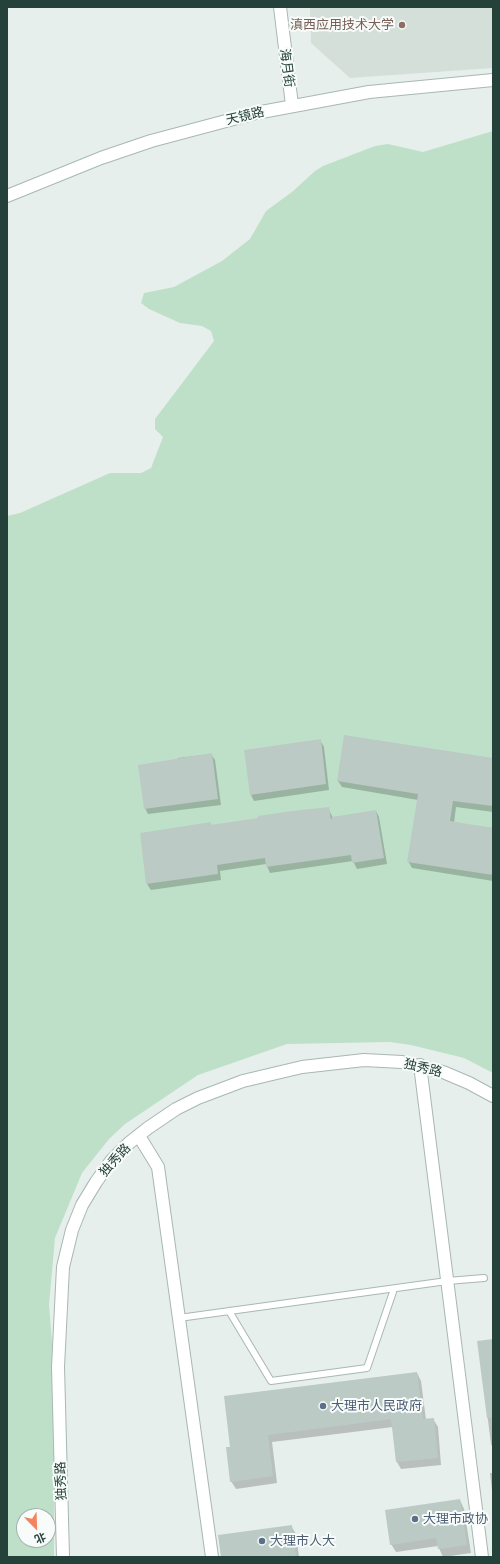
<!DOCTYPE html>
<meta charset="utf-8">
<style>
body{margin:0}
#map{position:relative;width:500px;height:1564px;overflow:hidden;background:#e6efeb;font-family:"Golos Text","Noto Sans SC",sans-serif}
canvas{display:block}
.frame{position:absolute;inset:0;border:8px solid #24423a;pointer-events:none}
.north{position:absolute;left:16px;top:1508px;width:40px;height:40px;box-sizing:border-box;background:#f7fbf9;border:1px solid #a3b1ad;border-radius:50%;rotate:157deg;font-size:11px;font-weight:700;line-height:16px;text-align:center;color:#24423a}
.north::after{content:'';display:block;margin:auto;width:14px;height:18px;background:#f4845f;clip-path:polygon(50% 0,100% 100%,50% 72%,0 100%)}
</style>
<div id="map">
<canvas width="500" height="1564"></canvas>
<div class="frame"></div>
<div class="north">北</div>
</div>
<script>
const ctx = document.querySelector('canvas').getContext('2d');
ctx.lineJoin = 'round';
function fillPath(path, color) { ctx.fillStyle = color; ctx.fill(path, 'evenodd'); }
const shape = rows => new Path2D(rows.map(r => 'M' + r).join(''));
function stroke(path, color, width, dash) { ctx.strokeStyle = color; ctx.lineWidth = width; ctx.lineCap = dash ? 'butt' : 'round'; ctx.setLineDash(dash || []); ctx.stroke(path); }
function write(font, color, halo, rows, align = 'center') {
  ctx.font = font + ' "Golos Text","Noto Sans SC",sans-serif'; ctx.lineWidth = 4; ctx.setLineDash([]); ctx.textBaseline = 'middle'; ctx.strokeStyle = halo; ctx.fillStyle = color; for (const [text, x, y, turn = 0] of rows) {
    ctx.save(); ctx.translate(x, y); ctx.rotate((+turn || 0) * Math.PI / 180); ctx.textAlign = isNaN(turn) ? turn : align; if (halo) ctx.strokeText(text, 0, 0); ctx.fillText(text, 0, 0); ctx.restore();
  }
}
fillPath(shape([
 [310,7,493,7,493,68,350,78,311,43]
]), '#d4dfda');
fillPath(shape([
 [493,131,493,1073,464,1058,411,1045,390,1042,287,1044,198,1075,125,1124,109,1139,82,1173,55,1238,49,1305,54,1366,54,1557,7,1557,7,516,20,513,110,473,141,473,151,468,163,437,155,429,155,419,214,341,211,331,202,326,180,323,149,309,141,303,144,293,174,287,222,261,250,239,266,211,292,192,315,171,323,166,375,146,388,144,423,152],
 [24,1516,48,1516,48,1540,24,1540]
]), '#bfe0c8');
fillPath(shape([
 [345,736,493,759,493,812,456,807,454,823,493,828,493,881,412,868,408,861,418,800,342,787,338,781],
 [320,740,324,747,329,790,254,801,251,795],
 [211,754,215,760,221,805,148,814,145,808,178,761,178,758],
 [328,808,333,818,376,811,379,817,387,864,357,869,353,861,270,873,266,864,220,871,221,880,151,890,147,884,211,824,212,826],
 [493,1340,493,1448,491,1444,478,1342],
 [417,1373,421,1381,426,1420,433,1419,438,1427,441,1465,401,1469,397,1462,393,1427,272,1442,277,1483,236,1489,231,1481,227,1448],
 [490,1473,493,1473,493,1499],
 [460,1500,464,1509,471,1553,443,1557,438,1546,396,1552,391,1544],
 [291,1526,296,1534,299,1557,222,1557]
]), '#0003');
fillPath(shape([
 [344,735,493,758,493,806,453,801,450,821,493,828,493,875,407,862,418,794,337,781],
 [321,739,326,784,250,795,244,750],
 [212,753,218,799,144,809,138,765],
 [329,807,331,820,332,817,376,810,384,858,352,863,351,855,266,867,265,858,217,865,218,874,146,884,140,833,211,822,211,825,258,818,258,816,292,811],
 [493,1339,493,1418,487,1418,477,1341],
 [417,1372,423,1419,434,1418,438,1458,396,1462,391,1419,268,1435,273,1476,230,1482,226,1447,230,1447,224,1396],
 [460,1499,467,1545,438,1549,436,1538,390,1545,385,1510],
 [292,1525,296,1557,221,1557,218,1535]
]), '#bbcac4');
const service = shape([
 [229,1311,271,1381,367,1368,394,1289],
 [179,1318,447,1281,484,1278]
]);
const minor = shape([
 [420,1065,482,1557],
 [139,1136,158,1167,212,1557],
 [63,1557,58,1367,63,1267,72,1230,82,1205,96,1182,111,1161,129,1143,148,1128,176,1109,198,1098,243,1081,302,1067,364,1060,402,1062,443,1072,469,1083,493,1096]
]);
const tertiary = shape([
 [280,7,292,105],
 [7,196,101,158,151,141,256,113,369,92,493,80]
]);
stroke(service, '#a8b8b2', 8);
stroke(minor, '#a8b8b2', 14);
stroke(tertiary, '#a8b8b2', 14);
stroke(service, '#fff', 6);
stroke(minor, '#fff', 12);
stroke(tertiary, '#fff', 12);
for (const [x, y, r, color] of [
 [402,25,4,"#8d6e63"],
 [323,1406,4,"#5c6f8a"],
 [415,1519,4,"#5c6f8a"],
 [262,1541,4,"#5c6f8a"]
]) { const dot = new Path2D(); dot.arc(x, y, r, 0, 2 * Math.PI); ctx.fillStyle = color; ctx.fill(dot); stroke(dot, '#f7fbf9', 1.5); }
write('13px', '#785e54', '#f7fbf9', [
 ["滇西应用技术大学",394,25]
], 'right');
write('13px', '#24423a', '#f7fbf9', [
 ["海月街",287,68,82],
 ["天镜路",245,116,-13],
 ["独秀路",423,1068,14],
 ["独秀路",115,1160,-48],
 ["独秀路",61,1481,-92]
]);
write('13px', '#4e5e75', '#f7fbf9', [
 ["大理市人民政府",331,1406],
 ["大理市政协",423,1519],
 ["大理市人大",270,1541]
], 'left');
</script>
